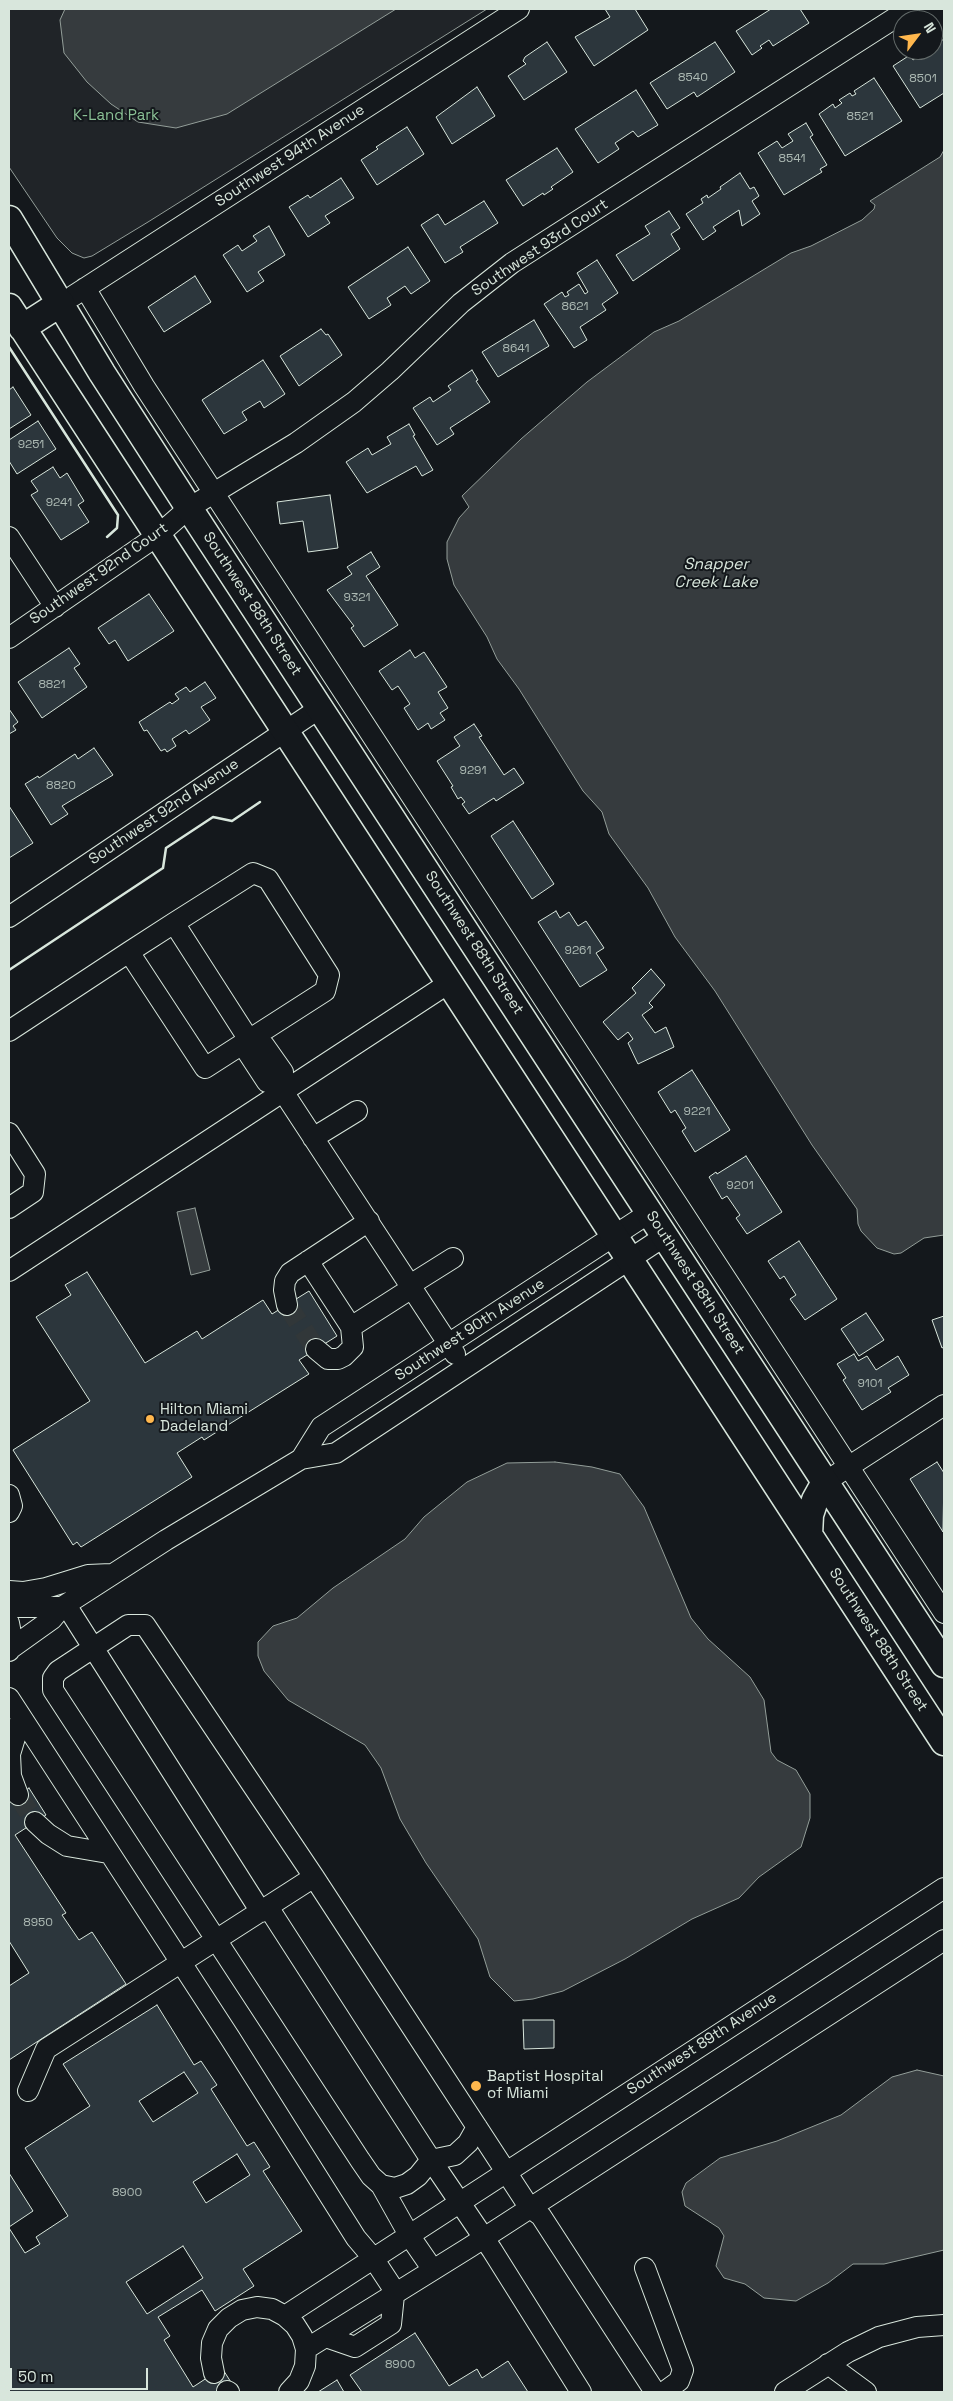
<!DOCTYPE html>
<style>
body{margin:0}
#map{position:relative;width:953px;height:2401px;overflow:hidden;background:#14181c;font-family:"Space Grotesk",sans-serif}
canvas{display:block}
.frame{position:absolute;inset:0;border:10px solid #d8e6dc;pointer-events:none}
.north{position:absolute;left:893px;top:10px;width:50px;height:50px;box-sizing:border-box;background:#14181c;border:1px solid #626a69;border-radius:50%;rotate:59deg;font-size:14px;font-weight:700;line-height:20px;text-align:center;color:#d8e6dc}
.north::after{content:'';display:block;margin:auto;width:18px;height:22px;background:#ffb74d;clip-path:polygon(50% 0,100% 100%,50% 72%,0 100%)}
.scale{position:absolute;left:10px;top:2368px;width:138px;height:22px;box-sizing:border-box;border:2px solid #d8e6dc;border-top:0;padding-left:6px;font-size:15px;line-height:18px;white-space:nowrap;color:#d8e6dc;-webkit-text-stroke:4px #14181c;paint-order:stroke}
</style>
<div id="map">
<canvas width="953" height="2401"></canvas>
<div class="frame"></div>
<div class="north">N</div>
<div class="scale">50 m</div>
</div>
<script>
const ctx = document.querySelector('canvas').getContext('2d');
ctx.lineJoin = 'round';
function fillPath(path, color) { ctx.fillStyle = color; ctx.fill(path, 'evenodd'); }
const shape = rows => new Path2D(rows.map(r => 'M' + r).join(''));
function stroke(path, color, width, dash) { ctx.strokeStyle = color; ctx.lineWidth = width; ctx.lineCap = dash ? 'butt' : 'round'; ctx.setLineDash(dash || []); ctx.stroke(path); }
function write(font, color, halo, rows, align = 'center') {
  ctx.font = font + ' "Space Grotesk",sans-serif'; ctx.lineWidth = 4; ctx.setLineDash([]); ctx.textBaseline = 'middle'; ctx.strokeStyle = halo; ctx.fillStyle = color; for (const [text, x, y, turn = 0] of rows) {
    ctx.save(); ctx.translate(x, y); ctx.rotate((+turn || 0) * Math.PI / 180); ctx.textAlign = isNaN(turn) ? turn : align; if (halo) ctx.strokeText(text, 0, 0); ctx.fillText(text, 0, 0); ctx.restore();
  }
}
const green = shape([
 [9,9,487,9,148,222,92,256,84,258,72,253,57,238,9,167,9,9]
]);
fillPath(green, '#202428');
stroke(green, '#939e99', 1);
const water = shape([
 [65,9,396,9,227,114,176,128,138,122,111,104,87,82,64,53,60,20,65,9],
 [944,150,944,1235,924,1238,901,1253,894,1254,877,1248,861,1231,858,1224,857,1209,812,1145,715,991,675,937,648,888,609,834,602,812,583,791,519,689,497,659,487,637,454,585,447,559,447,542,459,518,469,507,462,496,521,439,587,382,654,332,679,321,791,253,811,246,862,220,874,209,875,205,870,201,940,157,944,150],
 [195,1208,210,1270,191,1275,177,1212,195,1208],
 [555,1462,592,1467,620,1474,644,1507,691,1618,708,1639,750,1677,764,1700,771,1752,777,1760,796,1770,810,1794,810,1818,801,1847,759,1877,739,1898,692,1919,625,1959,563,1991,533,1999,514,2001,490,1977,478,1939,426,1863,400,1819,381,1768,365,1745,288,1700,264,1671,258,1656,258,1642,273,1626,297,1618,333,1588,405,1539,424,1517,467,1482,507,1463,555,1462],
 [917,2070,944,2076,944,2250,884,2264,853,2264,828,2283,796,2301,764,2298,745,2284,724,2278,716,2266,724,2236,719,2228,685,2206,682,2192,686,2183,720,2158,777,2141,841,2115,892,2077,917,2070]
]);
fillPath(water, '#363b3e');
stroke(water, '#939e99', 1);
const building = shape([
 [605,9,635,9,648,30,594,66,575,37,610,17,605,9],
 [771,9,800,9,809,23,773,46,769,40,760,46,762,48,752,55,736,31,771,9],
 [944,39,944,93,920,108,893,66,910,55,913,60,927,50,933,50,933,46,944,39],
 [547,42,567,72,524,100,508,76,526,64,523,61,525,57,547,42],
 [715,42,735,72,697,97,694,92,667,109,650,83,715,42],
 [874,78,902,121,845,156,819,114,833,104,835,108,842,103,839,100,850,93,852,96,856,94,854,91,874,78],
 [477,87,495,116,452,144,436,117,477,87],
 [636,90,658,125,638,137,633,131,615,143,619,149,598,163,575,129,636,90],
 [806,123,813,135,810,137,827,165,820,169,822,172,784,195,758,153,777,141,782,148,793,141,788,134,806,123],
 [407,127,424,154,377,185,361,160,378,149,376,147,407,127],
 [557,148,573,172,551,187,553,189,544,195,543,193,523,206,506,180,557,148],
 [740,173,750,189,754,187,759,196,752,201,760,214,742,226,739,210,713,227,716,231,703,240,686,214,703,203,701,199,707,195,708,198,721,189,720,187,740,173],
 [341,178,354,198,325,216,330,223,308,237,289,207,308,195,310,198,341,178],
 [484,201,498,223,460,247,463,252,445,263,421,225,438,214,445,225,484,201],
 [669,211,680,228,671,234,680,249,633,281,616,255,650,234,645,226,669,211],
 [269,226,285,255,258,272,264,281,247,292,223,255,238,245,242,251,257,241,253,236,269,226],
 [408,247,430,281,411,294,405,286,387,298,391,305,369,319,348,287,408,247],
 [597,260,618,293,602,304,606,310,580,327,587,340,574,348,544,304,562,292,565,297,569,295,567,292,579,284,585,294,588,292,577,273,597,260],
 [195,276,211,302,164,332,148,307,195,276],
 [534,320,549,346,498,377,482,352,534,320],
 [321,329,326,335,328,334,342,355,299,386,280,356,321,329],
 [263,360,285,394,264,408,260,401,242,412,247,420,224,434,202,400,263,360],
 [472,370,478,380,476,381,490,402,450,428,454,434,437,445,413,408,430,397,433,402,451,390,448,386,472,370],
 [13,387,31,415,9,429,9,390,13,387],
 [38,421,56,449,17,474,9,461,9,440,38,421],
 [409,424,415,435,413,436,433,470,422,476,416,466,367,493,346,462,368,448,372,455,391,444,387,437,409,424],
 [53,467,60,478,67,473,84,501,78,505,89,522,61,540,31,495,38,491,31,481,53,467],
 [330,495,338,548,308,552,303,521,280,524,277,502,330,495],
 [371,552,380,567,366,576,398,625,364,647,351,628,354,626,327,590,352,574,347,567,371,552],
 [149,594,174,631,128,661,115,640,109,644,98,628,149,594],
 [69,648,80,664,74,668,87,687,42,718,18,682,69,648],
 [410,650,415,658,424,652,447,687,438,692,448,708,440,713,445,720,431,729,428,723,418,730,404,708,410,704,398,686,392,690,379,671,410,650],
 [205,682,216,698,201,707,210,720,189,734,186,730,172,739,176,746,167,752,165,749,161,751,147,730,144,731,139,722,170,702,172,704,179,699,175,694,186,687,190,692,205,682],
 [9,709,18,722,13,726,16,730,9,734,9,709],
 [474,724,482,736,479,737,504,775,514,768,524,783,496,801,494,798,469,814,462,804,465,802,461,797,458,799,451,787,453,786,437,761,460,746,454,737,474,724],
 [94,748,113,775,62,806,68,814,51,825,25,784,38,776,39,778,75,754,78,759,94,748],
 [9,806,33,843,9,858,9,806],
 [513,821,554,884,532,899,491,836,513,821],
 [556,911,560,918,569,912,578,926,586,921,604,948,596,953,607,970,580,987,538,922,556,911],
 [651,969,665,985,649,1003,653,1007,642,1015,655,1033,666,1027,674,1047,638,1064,628,1043,633,1039,628,1032,618,1040,603,1022,636,993,632,988,651,969],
 [692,1070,730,1130,695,1152,682,1131,686,1128,675,1110,671,1113,658,1092,692,1070],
 [746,1156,782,1212,747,1234,736,1218,740,1215,727,1196,722,1199,709,1177,716,1172,717,1174,746,1156],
 [799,1241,837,1299,805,1320,790,1299,796,1295,784,1276,780,1279,768,1261,799,1241],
 [87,1272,145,1363,197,1331,202,1339,263,1300,272,1314,309,1291,337,1336,299,1360,309,1374,204,1440,202,1437,177,1453,192,1477,81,1547,77,1542,73,1545,13,1450,90,1401,36,1317,71,1295,65,1285,87,1272],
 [866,1313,884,1340,859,1356,841,1329,866,1313],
 [944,1316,944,1347,942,1348,932,1320,944,1316],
 [854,1354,858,1361,867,1356,876,1370,898,1356,909,1375,888,1388,891,1392,862,1410,843,1380,846,1378,837,1364,854,1354],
 [937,1462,944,1473,943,1532,910,1479,937,1462],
 [29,1788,46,1815,15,1835,66,1913,62,1915,79,1940,92,1932,126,1984,9,2060,9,1986,29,1973,9,1941,9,1802,29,1788],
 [157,2005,194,2065,201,2061,217,2085,211,2089,247,2146,254,2142,270,2167,263,2171,302,2231,243,2269,254,2286,215,2311,202,2290,158,2317,170,2336,164,2340,193,2387,222,2368,234,2387,225,2392,9,2392,9,2228,25,2253,40,2244,36,2237,68,2216,25,2148,90,2106,63,2064,157,2005],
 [184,2072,198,2093,153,2122,139,2101,184,2072],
 [237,2154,250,2175,206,2203,193,2182,237,2154],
 [183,2246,203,2278,147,2314,126,2282,183,2246],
 [523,2020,554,2020,554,2048,524,2049,523,2020],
 [9,2173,33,2211,9,2227,9,2173],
 [415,2333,449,2386,477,2369,482,2378,508,2361,528,2392,362,2392,350,2375,415,2333],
 [337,2380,344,2392,318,2392,337,2380]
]);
fillPath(building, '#2c363c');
stroke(building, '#d8e6dc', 1);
stroke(shape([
 [287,1305,316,1349],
 [18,1795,35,1822]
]), '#313739', 20, [20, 10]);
const minor = shape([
 [85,288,144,386,944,1613],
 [73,296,519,9],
 [9,537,55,607],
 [9,638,157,536,189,508,296,443,354,402,390,371,461,303,512,263,909,9],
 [9,917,320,708],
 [174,923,251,1043,264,1045,283,1072,280,1087],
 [9,1031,129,952,174,923,253,873,268,879,329,975,325,991,205,1068,129,952],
 [251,1043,248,1053,267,1082,280,1087,455,1354],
 [9,1133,35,1174,33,1192,9,1208],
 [313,1138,357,1111],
 [308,1261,351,1327],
 [9,1271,449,983],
 [410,1285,453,1258],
 [287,1305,284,1290,285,1281,290,1273,369,1221],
 [316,1349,328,1359,338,1359,344,1356,353,1347,351,1327,412,1288],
 [301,1459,321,1427,649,1213],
 [825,1482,944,1405],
 [9,1495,12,1506,9,1512],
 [9,1591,23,1592,46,1588,88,1575,111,1574],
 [66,1605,261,1912],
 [9,1607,62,1607],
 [9,1623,12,1639,9,1651],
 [10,1649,52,1619,62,1607,166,1540,301,1459,336,1453,665,1236],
 [9,1698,230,2038,356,2238,373,2258,396,2293],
 [18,1795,11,1776,10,1754,21,1718],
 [35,1822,48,1834,67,1846,108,1853],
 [268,1907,431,2160,492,2250,581,2392],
 [28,2091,46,2049,314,1877],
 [381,2185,395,2188,407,2184,418,2176,431,2160,455,2155,468,2143,477,2127],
 [645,2268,683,2370,679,2381,664,2392],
 [433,2270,409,2235,381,2185,371,2176,360,2160,53,1690,53,1678,58,1671,128,1625,145,1625,314,1877,529,2207,541,2216,655,2392],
 [285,2316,944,1888],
 [326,2337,355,2347,391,2324,394,2295],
 [306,2349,470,2247,944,1940],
 [828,2364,866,2392],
 [214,2373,211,2358,212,2343,218,2329,229,2318,242,2310,257,2307,272,2309,285,2316,295,2325,302,2336,306,2349,305,2366,299,2381,289,2392],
 [227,2391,229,2392],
 [785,2392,848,2352,879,2337,917,2327,944,2325]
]);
const major = shape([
 [9,219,102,373,189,508,944,1664],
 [9,307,944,1742],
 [22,328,61,303],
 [809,1535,810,1515,815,1500,825,1482]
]);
stroke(minor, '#d8e6dc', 22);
stroke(major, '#d8e6dc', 29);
stroke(minor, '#14181c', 20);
stroke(major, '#14181c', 26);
stroke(shape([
 [9,347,118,515,117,528,107,537],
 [9,970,163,868,166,848,213,817,232,821,260,802]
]), '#d8e6dc', 2.5);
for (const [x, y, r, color] of [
 [150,1419,5,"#ffb74d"],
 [476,2086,6,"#ffb74d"]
]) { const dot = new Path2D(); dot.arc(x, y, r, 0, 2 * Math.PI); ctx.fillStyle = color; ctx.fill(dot); stroke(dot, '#14181c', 2); }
write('12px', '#adbab4', null, [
 ["8540",693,78],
 ["8501",923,79],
 ["8521",860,117],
 ["8541",792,159],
 ["8621",575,307],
 ["8641",516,349],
 ["9251",31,445],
 ["9241",59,503],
 ["9321",357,598],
 ["8821",52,685],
 ["9291",473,771],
 ["8820",61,786],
 ["9261",578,951],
 ["9221",697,1112],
 ["9201",740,1186],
 ["9101",870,1384],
 ["8950",38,1923],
 ["8900",127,2193],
 ["8900",400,2365]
]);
write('15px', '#8ac095', '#14181c', [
 ["K-Land Park",116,116]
]);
write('15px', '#d8e6dc', '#14181c', [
 ["Southwest 94th Avenue",290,156,-33],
 ["Southwest 93rd Court",540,248,-34],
 ["Southwest 92nd Court",99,574,-35],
 ["Southwest 88th Street",252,604,57],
 ["Southwest 92nd Avenue",164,812,-34],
 ["Southwest 88th Street",474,943,57],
 ["Southwest 88th Street",695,1283,57],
 ["Southwest 90th Avenue",470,1330,-33],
 ["Southwest 88th Street",878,1640,57],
 ["Southwest 89th Avenue",702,2044,-33]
]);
write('15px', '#d8e6dc', '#14181c', [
 ["Hilton Miami",160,1410],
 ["Dadeland",160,1427],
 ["Baptist Hospital",487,2077],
 ["of Miami",487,2094]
], 'left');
write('italic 16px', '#d8e6dc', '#14181c', [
 ["Snapper",716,565],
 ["Creek Lake",716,583]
]);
</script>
